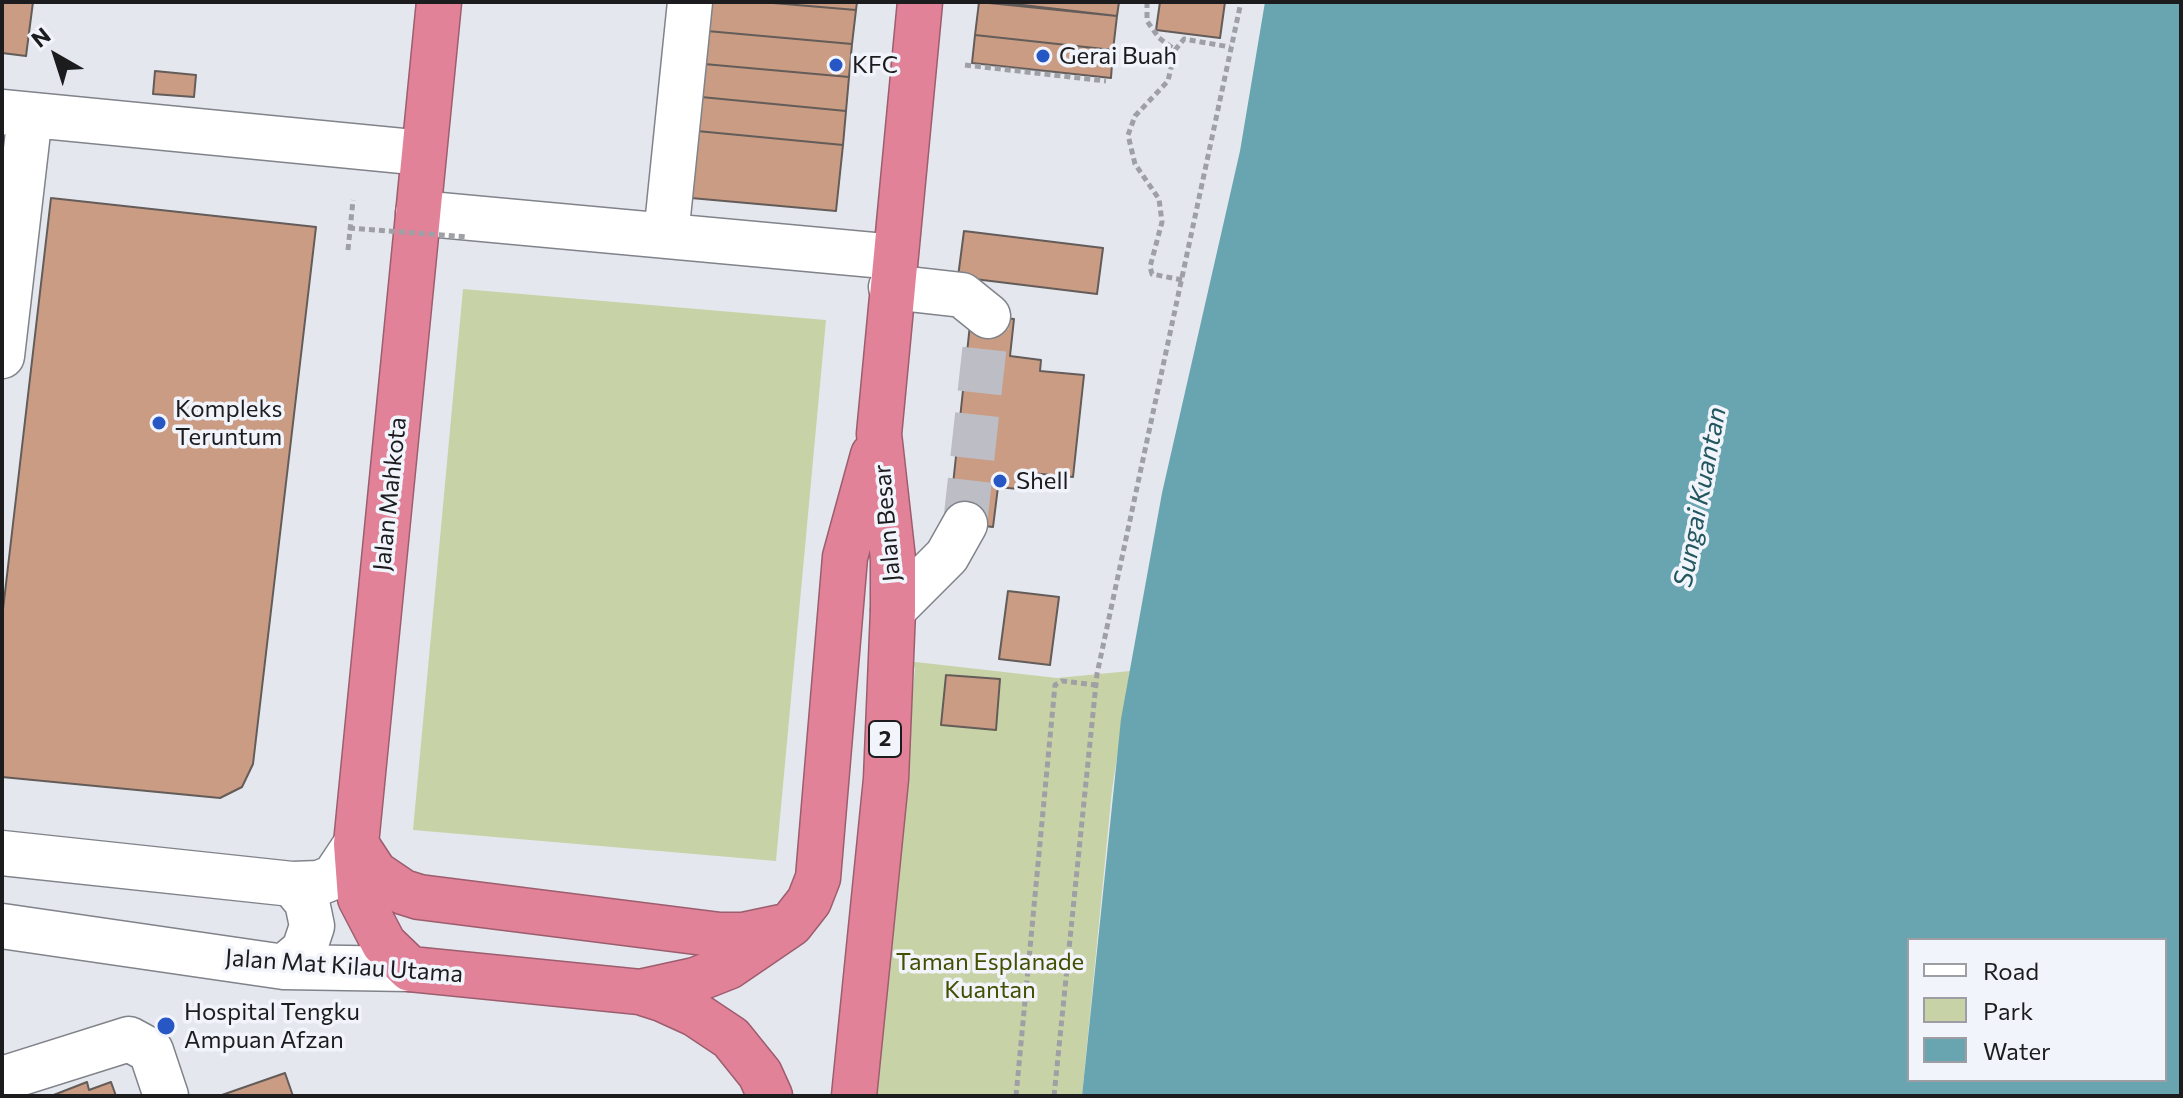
<!DOCTYPE html>
<style>
body{margin:0}
#map{position:relative;width:2183px;height:1098px;overflow:hidden;background:#e5e7ef;font-family:Commissioner,sans-serif}
canvas{display:block}
.frame{position:absolute;inset:0;border:4px solid #1c1c1f;pointer-events:none}
.legend{position:absolute;left:1907px;top:938px;width:260px;height:144px;box-sizing:border-box;background:#f2f4fc;border:2px solid #9c9ea4;margin:0;padding:10px 14px;list-style:none;font-size:24px;color:#1c1c1f}
.legend li{display:flex;align-items:center;gap:16px;height:40px}
.legend b{width:40px;border:2px solid #9c9ea4}
.north{position:absolute;left:16px;top:16px;width:80px;height:80px;-webkit-text-stroke:6px #f2f4fc;paint-order:stroke;rotate:321deg;font-size:22px;font-weight:700;line-height:32px;text-align:center;color:#1c1c1f}
.north::after{content:'';display:block;margin:auto;width:28px;height:36px;background:#1c1c1f;clip-path:polygon(50% 0,100% 100%,50% 72%,0 100%)}
</style>
<div id="map">
<canvas width="2183" height="1098"></canvas>
<div class="frame"></div>
<ul class="legend">
<li><b style="height:10px;background:#fff"></b>Road</li>
<li><b style="height:22px;background:#c7d3a6"></b>Park</li>
<li><b style="height:22px;background:#68a5b0"></b>Water</li>
</ul>
<div class="north">N</div>
</div>
<script>
const ctx = document.querySelector('canvas').getContext('2d');
ctx.lineJoin = 'round';
function fillPath(path, color) { ctx.fillStyle = color; ctx.fill(path, 'evenodd'); }
const shape = rows => new Path2D(rows.map(r => 'M' + r).join(''));
function stroke(path, color, width, dash) { ctx.strokeStyle = color; ctx.lineWidth = width; ctx.lineCap = dash ? 'butt' : 'round'; ctx.setLineDash(dash || []); ctx.stroke(path); }
function write(font, color, halo, rows, align = 'center') {
  ctx.font = font + ' Commissioner,sans-serif'; ctx.lineWidth = 7; ctx.setLineDash([]); ctx.textBaseline = 'middle'; ctx.strokeStyle = halo; ctx.fillStyle = color; for (const [text, x, y, turn = 0] of rows) {
    ctx.save(); ctx.translate(x, y); ctx.rotate((+turn || 0) * Math.PI / 180); ctx.textAlign = isNaN(turn) ? turn : align; if (halo) ctx.strokeText(text, 0, 0); ctx.fillText(text, 0, 0); ctx.restore();
  }
}
fillPath(shape([
 [463,289,826,320,776,861,413,830],
 [907,661,1057,678,1130,671,1112,790,1082,1096,874,1096,915,668]
]), '#c7d3a6');
fillPath(shape([
 [1265,2,2181,2,2181,1096,1082,1096,1121,719,1162,493,1240,151],
 [1909,940,2165,940,2165,1080,1909,1080]
]), '#68a5b0');
const building = shape([
 [2,2,33,2,26,56,2,53,2,2],
 [710,2,761,2,856,10,852,44,707,31,710,2],
 [761,2,857,2,856,10,761,2],
 [979,2,1117,16,1113,50,975,35,979,2],
 [997,2,1119,2,1117,16,997,2],
 [1160,2,1225,2,1220,38,1156,30,1160,2],
 [707,31,852,44,849,77,704,64,707,31],
 [975,35,1113,50,1111,78,972,63,975,35],
 [704,64,849,77,846,111,701,97,704,64],
 [155,71,196,75,194,97,153,94,155,71],
 [701,97,846,111,843,145,697,131,701,97],
 [697,131,843,145,836,211,691,198,697,131],
 [51,198,316,227,253,764,242,787,220,798,2,777,2,618,51,198],
 [964,231,1103,248,1097,294,958,277,964,231],
 [971,315,1014,319,1010,356,1041,360,1040,371,1084,375,1073,477,1030,473,1028,490,998,487,993,527,949,522,971,315],
 [1008,591,1059,597,1050,665,999,659,1008,591],
 [946,675,1000,679,996,730,941,725,946,675],
 [285,1073,293,1096,219,1096,285,1073],
 [87,1082,89,1090,111,1082,116,1096,51,1096,87,1082]
]);
fillPath(building, '#ca9c84');
stroke(building, '#635c59', 2);
stroke(shape([
 [965,524,988,316]
]), '#bdbec5', 44, [44, 22]);
const minor = shape([
 [2,112,423,153],
 [418,213,895,257],
 [666,236,690,2],
 [891,287,962,295,988,316],
 [2,356,30,115],
 [893,610,947,556,965,524],
 [2,853,292,884,319,883,334,877,356,844],
 [2,926,284,967,410,969],
 [284,967,304,950,312,926,307,902,292,884],
 [2,1079,129,1039,151,1051,166,1096]
]);
const highway = shape([
 [439,2,356,844,360,898,384,944,410,969,640,992,662,999,695,1014,731,1038,760,1074,770,1096],
 [356,844,375,873,403,892,419,897,720,935,743,935,781,927],
 [640,992,695,980,728,967,791,924,809,901,818,878,845,557,873,455],
 [854,1096,886,779,893,610,893,559,879,434,920,2]
]);
stroke(minor, '#81838a', 47);
stroke(highway, '#9c5e6e', 47);
stroke(shape([
 [1147,2,1147,21,1159,38,1175,50],
 [965,65,1106,81],
 [348,250,353,200],
 [1182,280,1152,274,1150,267,1162,222,1159,199,1135,164,1128,135,1135,116,1168,81,1175,50,1184,39,1230,47],
 [1016,1096,1055,685,1062,681,1095,685],
 [1054,1096,1097,674,1241,2]
]), '#9ea0a6', 5, [6, 4]);
stroke(minor, '#fff', 44);
stroke(highway, '#e18298', 44);
stroke(shape([
 [349,228,467,237]
]), '#9ea0a6', 5, [6, 4]);
for (const [x, y, r, color] of [
 [1043,56,8,"#2657c5"],
 [836,65,8,"#2657c5"],
 [159,423,8,"#2657c5"],
 [1000,481,8,"#2657c5"],
 [166,1026,10,"#2657c5"]
]) { const dot = new Path2D(); dot.arc(x, y, r, 0, 2 * Math.PI); ctx.fillStyle = color; ctx.fill(dot); stroke(dot, '#f2f4fc', 3); }
for (const [x, y, w] of [
 [885,739,32]
]) { const box = new Path2D(); box.roundRect(x - w / 2, y - 18, w, 36, 6); ctx.fillStyle = '#f2f4fc'; ctx.fill(box); stroke(box, '#1c1c1f', 2); }
write('bold 22px', '#1c1c1f', null, [
 ["2",885,739]
]);
write('24px', '#1c1c1f', '#f2f4fc', [
 ["Gerai Buah",1059,56],
 ["KFC",852,65],
 ["Kompleks",175,409],
 ["Teruntum",175,437],
 ["Shell",1016,481],
 ["Hospital Tengku",184,1012],
 ["Ampuan Afzan",184,1040]
], 'left');
write('24px', '#1c1c1f', '#f2f4fc', [
 ["Jalan Mahkota",390,494,-84],
 ["Jalan Besar",887,523,-95],
 ["Jalan Mat Kilau Utama",344,966,4]
]);
write('24px', '#414f00', '#f2f4fc', [
 ["Taman Esplanade",990,962],
 ["Kuantan",990,990]
]);
write('italic 26px', '#22575f', '#f2f4fc', [
 ["Sungai Kuantan",1700,497,-79]
]);
</script>
